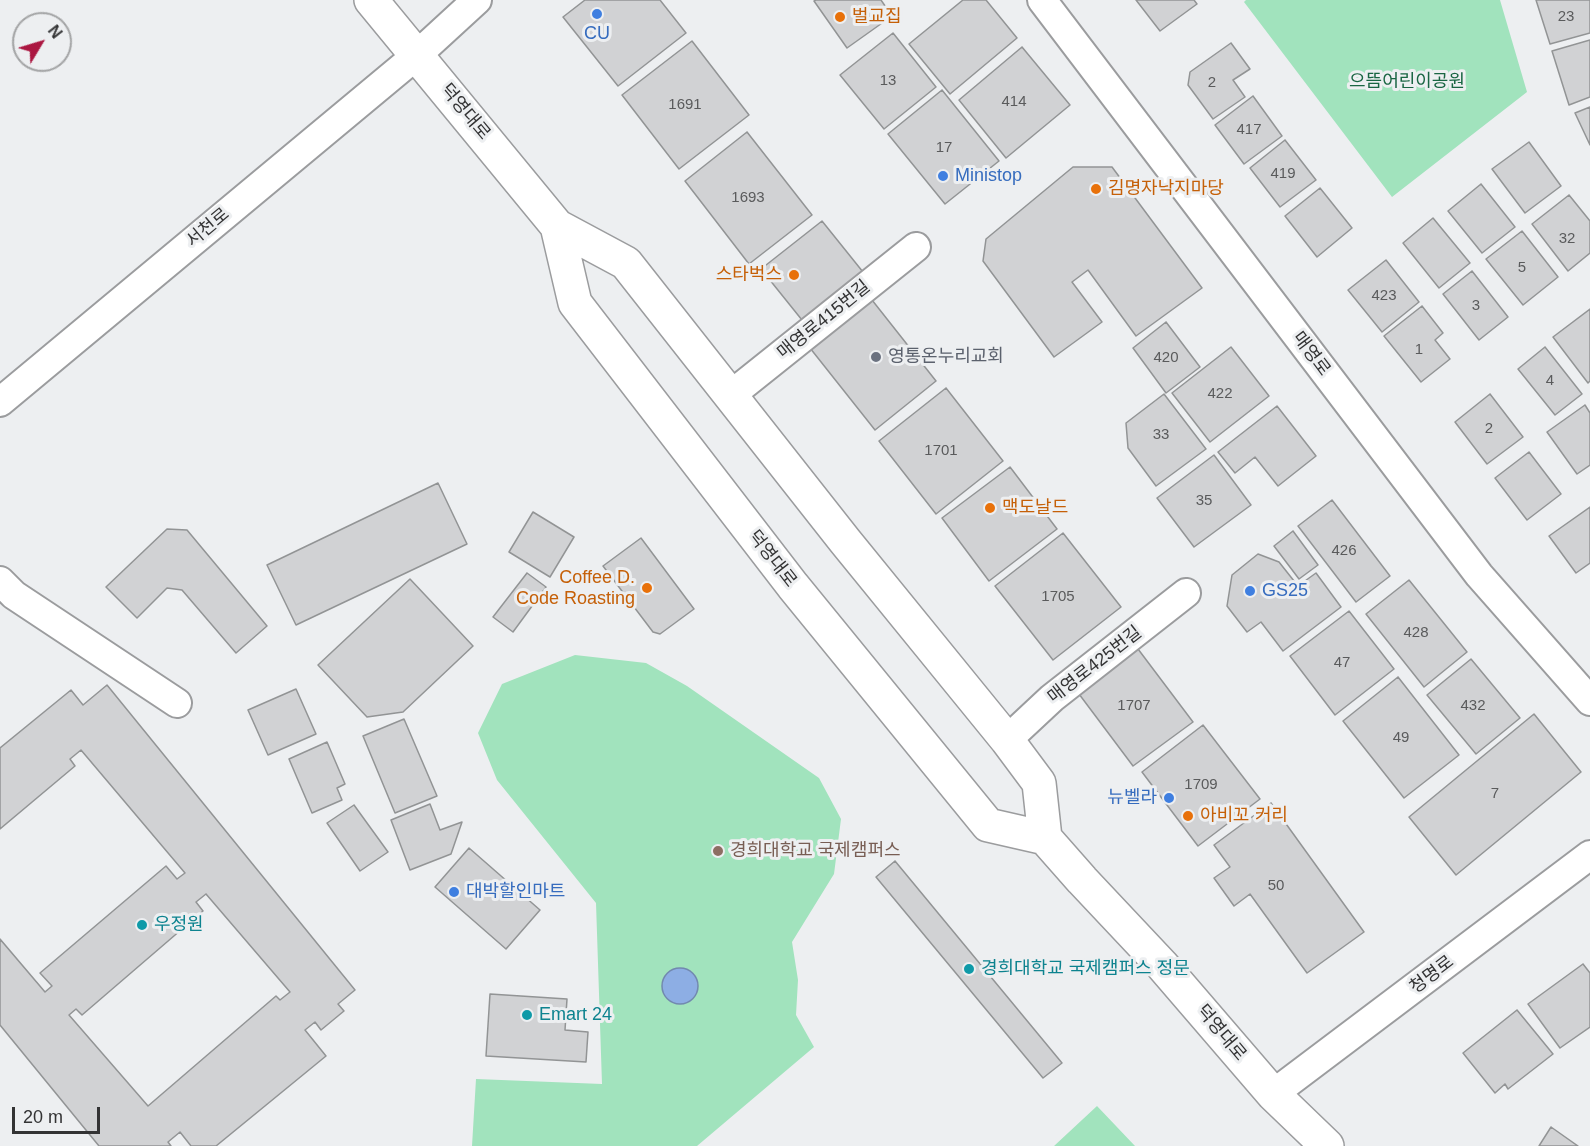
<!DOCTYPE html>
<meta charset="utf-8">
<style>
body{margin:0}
#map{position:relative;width:1590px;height:1146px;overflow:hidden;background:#edeff1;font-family:Helvetica,sans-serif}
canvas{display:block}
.north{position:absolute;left:12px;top:12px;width:60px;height:60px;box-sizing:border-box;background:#edeff1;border:2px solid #a3a4a5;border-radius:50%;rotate:52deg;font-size:16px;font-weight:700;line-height:24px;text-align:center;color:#333334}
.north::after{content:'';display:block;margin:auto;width:21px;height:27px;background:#ab1741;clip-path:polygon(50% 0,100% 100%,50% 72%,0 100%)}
.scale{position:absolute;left:12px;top:1107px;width:88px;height:27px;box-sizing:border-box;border:3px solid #333334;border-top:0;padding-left:8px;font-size:18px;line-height:21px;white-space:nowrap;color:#333334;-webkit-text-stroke:4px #edeff1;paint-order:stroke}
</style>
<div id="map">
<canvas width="1590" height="1146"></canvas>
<div class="north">N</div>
<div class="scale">20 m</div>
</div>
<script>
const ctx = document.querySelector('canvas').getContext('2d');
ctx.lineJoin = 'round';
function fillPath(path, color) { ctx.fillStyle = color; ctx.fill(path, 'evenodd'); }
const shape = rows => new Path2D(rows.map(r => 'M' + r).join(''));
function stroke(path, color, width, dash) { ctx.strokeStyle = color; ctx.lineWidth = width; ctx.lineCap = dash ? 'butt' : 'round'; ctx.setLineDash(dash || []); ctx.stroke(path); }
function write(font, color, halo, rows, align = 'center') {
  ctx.font = font + ' Helvetica,"Noto Sans KR",sans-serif'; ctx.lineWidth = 6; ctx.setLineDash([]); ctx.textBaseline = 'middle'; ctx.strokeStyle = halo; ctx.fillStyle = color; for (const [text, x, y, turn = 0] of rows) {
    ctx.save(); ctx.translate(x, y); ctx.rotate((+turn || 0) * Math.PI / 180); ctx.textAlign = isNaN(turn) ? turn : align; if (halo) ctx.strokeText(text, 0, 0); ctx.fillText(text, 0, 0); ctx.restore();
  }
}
fillPath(shape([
 [1246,0,1500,0,1527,92,1392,197,1244,2],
 [575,655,646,663,687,686,819,778,841,819,834,874,792,942,798,980,796,1015,814,1047,697,1146,472,1146,476,1079,602,1084,596,903,497,780,478,733,502,684],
 [1097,1106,1135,1146,1054,1146]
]), '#a1e3bd');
const water = shape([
 '662 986a18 18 0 1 1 36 0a18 18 0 1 1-36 0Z'
]);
fillPath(water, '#8daee4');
stroke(water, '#7289af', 1.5);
const building = shape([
 [585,0,660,0,686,33,618,86,563,17,585,0],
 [816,0,881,0,892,16,847,48,814,1,816,0],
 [963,0,986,0,1017,38,950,94,909,44,963,0],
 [1136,0,1194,0,1197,4,1160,31,1136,0],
 [1536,0,1590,0,1590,33,1550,44,1536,0],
 [893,33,936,87,884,129,840,75,893,33],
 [1590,40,1590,97,1569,105,1552,51,1590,40],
 [692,41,749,115,679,169,622,95,692,41],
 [1231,43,1250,69,1233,80,1245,97,1213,119,1188,85,1190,72,1231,43],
 [1022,47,1070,105,1006,158,959,100,1022,47],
 [942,90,999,161,945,204,888,134,942,90],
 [1253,96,1282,136,1244,164,1215,125,1253,96],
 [1590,107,1590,145,1575,113,1590,107],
 [747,132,812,215,749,264,685,181,747,132],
 [1285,140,1316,180,1280,207,1250,168,1285,140],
 [1529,142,1561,186,1525,213,1492,169,1529,142],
 [1073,167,1112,167,1202,288,1136,336,1088,270,1072,282,1102,322,1054,357,983,261,986,239,1073,167],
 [1481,184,1515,227,1482,253,1448,211,1481,184],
 [1320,188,1352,228,1317,257,1285,216,1320,188],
 [1569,195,1590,221,1590,253,1568,271,1532,224,1569,195],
 [1433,218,1470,263,1439,288,1403,243,1433,218],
 [822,221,867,277,806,325,761,269,822,221],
 [1522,231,1558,277,1523,305,1486,259,1522,231],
 [1386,260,1419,302,1382,332,1348,290,1386,260],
 [1472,271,1508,317,1479,340,1443,294,1472,271],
 [872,300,936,381,875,430,810,348,872,300],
 [1422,306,1443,333,1435,340,1450,359,1421,382,1384,336,1422,306],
 [1590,309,1590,381,1588,383,1553,337,1590,309],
 [1166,322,1200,367,1166,393,1133,348,1166,322],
 [1231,347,1269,396,1210,442,1172,393,1231,347],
 [1545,347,1582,394,1555,415,1518,369,1545,347],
 [946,388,1003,461,936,514,879,441,946,388],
 [1164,394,1206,449,1156,486,1128,448,1126,423,1164,394],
 [1490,394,1523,437,1487,464,1455,422,1490,394],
 [1585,405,1590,413,1590,465,1577,474,1547,432,1585,405],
 [1277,406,1316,456,1278,486,1255,457,1235,473,1218,452,1277,406],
 [1529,452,1561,494,1527,520,1495,478,1529,452],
 [1214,455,1251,505,1194,547,1157,498,1214,455],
 [1010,467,1057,529,989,581,942,518,1010,467],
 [438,483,467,544,296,625,267,565,438,483],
 [1332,500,1390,576,1356,602,1298,526,1332,500],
 [1590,507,1590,563,1576,573,1549,536,1590,507],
 [533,512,574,537,550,577,509,552,533,512],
 [167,529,187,530,267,626,236,653,182,590,167,588,137,618,106,587,167,529],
 [1293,531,1318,565,1299,579,1274,546,1293,531],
 [1063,533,1121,607,1053,660,995,586,1063,533],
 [641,538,694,609,660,634,653,632,603,566,641,538],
 [1258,554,1279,562,1298,586,1316,573,1341,607,1283,651,1261,622,1247,632,1227,606,1232,575,1258,554],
 [527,573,546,587,513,632,493,617,527,573],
 [410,579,473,646,403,712,367,717,318,665,410,579],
 [1409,580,1467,652,1424,687,1366,614,1409,580],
 [1349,611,1394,669,1335,715,1290,656,1349,611],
 [1135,645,1193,722,1133,766,1076,690,1135,645],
 [1471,659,1520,718,1476,754,1427,695,1471,659],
 [1398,677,1459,755,1404,798,1343,721,1398,677],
 [107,685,355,990,338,1004,344,1011,321,1030,315,1022,305,1030,326,1056,216,1146,191,1146,180,1132,168,1142,171,1146,99,1146,0,1025,0,939,45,992,52,986,40,973,166,866,177,879,185,873,81,750,70,759,75,766,0,829,0,748,71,690,83,705,107,685],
 [206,894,290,992,280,1000,276,996,148,1106,69,1015,76,1009,82,1015,203,911,196,902,206,894],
 [296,689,316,734,268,755,248,710,296,689],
 [1534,714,1581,772,1456,875,1409,817,1534,714],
 [404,719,437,796,395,813,363,736,404,719],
 [1203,725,1260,799,1198,846,1142,772,1203,725],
 [327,742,345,784,337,788,342,800,312,813,289,759,327,742],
 [1271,803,1364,932,1307,973,1250,894,1234,906,1214,878,1230,867,1214,845,1271,803],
 [430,804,440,830,462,822,451,854,410,870,391,820,430,804],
 [354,805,388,852,360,871,327,823,354,805],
 [469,848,540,910,506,949,435,887,469,848],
 [895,861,1062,1063,1043,1078,876,877,895,861],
 [1583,964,1590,973,1590,1027,1560,1048,1528,1004,1583,964],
 [490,994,567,999,565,1030,588,1032,586,1062,486,1056,490,994],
 [1517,1010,1553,1054,1508,1089,1505,1084,1495,1093,1463,1053,1517,1010],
 [1551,1127,1578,1146,1539,1146,1551,1127]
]);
fillPath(building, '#d1d2d4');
stroke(building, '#929495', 1.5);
const minor = shape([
 [1042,0,1479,575,1590,701],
 [732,394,916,247],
 [0,402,417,55,477,0],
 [0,581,14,595,177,703],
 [1007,740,1052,698,1186,593],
 [1273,1094,1590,855]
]);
const major = shape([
 [371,0,557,226,626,263,845,541,1007,740,1039,783,1045,838,1082,880,1162,965,1273,1094,1327,1146],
 [557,226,575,303,793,586,988,825,1045,838]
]);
stroke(minor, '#9b9c9e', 32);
stroke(major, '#9b9c9e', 36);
stroke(minor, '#fff', 28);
stroke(major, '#fff', 33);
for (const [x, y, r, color] of [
 [597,14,6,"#3f7fe0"],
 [840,17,6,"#e8710a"],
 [943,176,6,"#3f7fe0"],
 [1096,189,6,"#e8710a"],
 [794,275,6,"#e8710a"],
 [876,357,6,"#6b7280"],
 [990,508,6,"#e8710a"],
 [647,588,6,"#e8710a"],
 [1250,591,6,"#3f7fe0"],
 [1169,798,6,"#3f7fe0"],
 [1188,816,6,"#e8710a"],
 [718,851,6,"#8d6e63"],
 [454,892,6,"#3f7fe0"],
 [142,925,6,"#0f9aa8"],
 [969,969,6,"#0f9aa8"],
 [527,1015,6,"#0f9aa8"]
]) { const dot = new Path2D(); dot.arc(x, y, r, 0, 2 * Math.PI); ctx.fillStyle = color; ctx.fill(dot); stroke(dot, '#edeff1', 2); }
write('15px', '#5a5b5c', null, [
 ["23",1566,17],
 ["13",888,81],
 ["2",1212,83],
 ["414",1014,102],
 ["1691",685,105],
 ["417",1249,130],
 ["17",944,148],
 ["419",1283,174],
 ["1693",748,198],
 ["32",1567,239],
 ["5",1522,268],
 ["423",1384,296],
 ["3",1476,306],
 ["1",1419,350],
 ["420",1166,358],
 ["4",1550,381],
 ["422",1220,394],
 ["2",1489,429],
 ["33",1161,435],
 ["1701",941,451],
 ["35",1204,501],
 ["426",1344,551],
 ["1705",1058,597],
 ["428",1416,633],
 ["47",1342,663],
 ["1707",1134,706],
 ["432",1473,706],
 ["49",1401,738],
 ["1709",1201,785],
 ["7",1495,794],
 ["50",1276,886]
]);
write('18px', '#c56008', '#edeff1', [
 ["벌교집",852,17],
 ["김명자낙지마당",1108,189],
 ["스타벅스",782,275,"right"],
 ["맥도날드",1002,508],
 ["Coffee D.",635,578,"right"],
 ["Code Roasting",635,599,"right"],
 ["아비꼬 커리",1200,816]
], 'left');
write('18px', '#366cbe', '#edeff1', [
 ["CU",597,34,"center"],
 ["Ministop",955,176],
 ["GS25",1262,591],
 ["뉴벨라",1157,798,"right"],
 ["대박할인마트",466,892]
], 'left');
write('18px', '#1a6643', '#edeff1', [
 ["으뜸어린이공원",1407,82]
]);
write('18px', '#333334', '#edeff1', [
 ["덕영대로",465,112,50],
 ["서천로",208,228,-40],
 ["매영로415번길",824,320,-39],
 ["매영로",1311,354,53],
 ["덕영대로",772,559,52],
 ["매영로425번길",1095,665,-38],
 ["청명로",1432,975,-37],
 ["덕영대로",1221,1033,50]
]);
write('18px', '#5b616d', '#edeff1', [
 ["영통온누리교회",888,357]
], 'left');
write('18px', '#785e54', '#edeff1', [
 ["경희대학교 국제캠퍼스",730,851]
], 'left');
write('18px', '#0d838f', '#edeff1', [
 ["우정원",154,925],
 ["경희대학교 국제캠퍼스 정문",981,969],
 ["Emart 24",539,1015]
], 'left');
</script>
